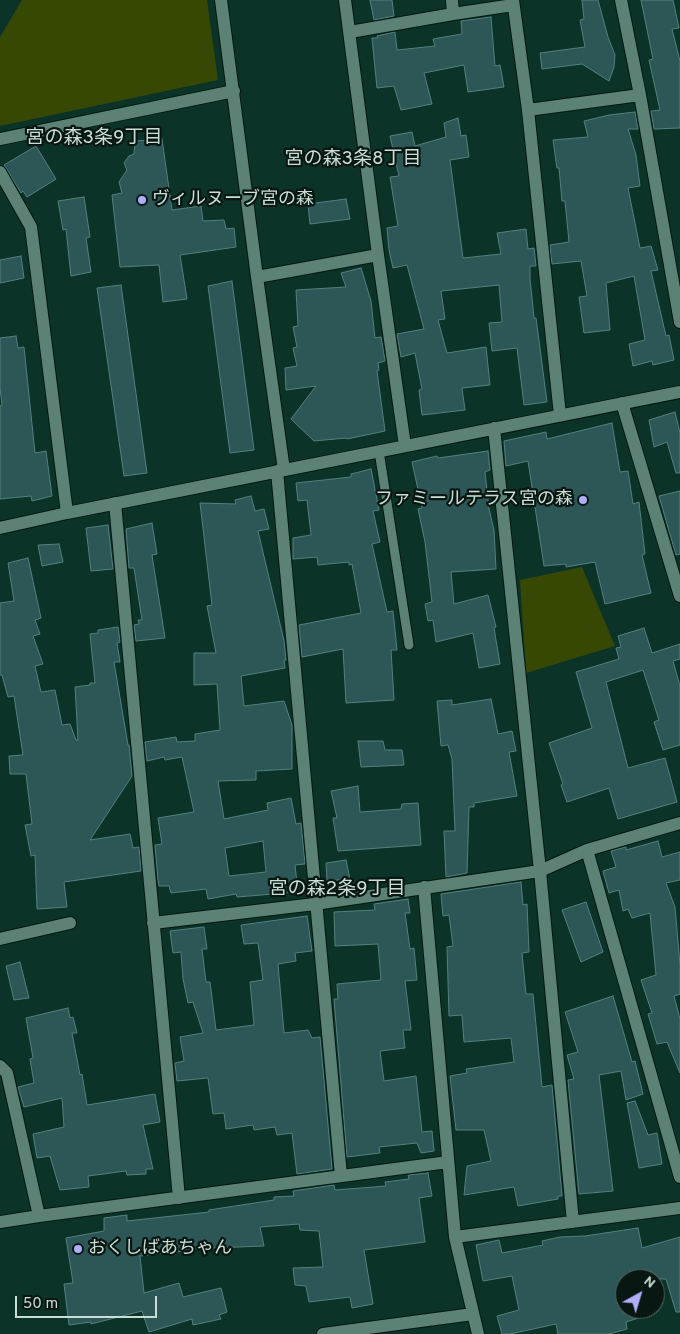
<!DOCTYPE html>
<meta charset="utf-8">
<style>
body{margin:0}
#map{position:relative;width:680px;height:1334px;overflow:hidden;background:#0c3327;font-family:Overpass,sans-serif}
canvas{display:block}
.north{position:absolute;left:615px;top:1269px;width:50px;height:50px;box-sizing:border-box;background:#081712;border:1px solid #556660;border-radius:50%;rotate:39deg;font-size:14px;font-weight:700;line-height:20px;text-align:center;color:#c9ddd5}
.north::after{content:'';display:block;margin:auto;width:18px;height:22px;background:#aeaefb;clip-path:polygon(50% 0,100% 100%,50% 72%,0 100%)}
.scale{position:absolute;left:15px;top:1296px;width:142px;height:22px;box-sizing:border-box;border:2px solid #c9ddd5;border-top:0;padding-left:6px;font-size:15px;line-height:18px;white-space:nowrap;color:#c9ddd5;-webkit-text-stroke:4px #081712;paint-order:stroke}
</style>
<div id="map">
<canvas width="680" height="1334"></canvas>
<div class="north">N</div>
<div class="scale">50 m</div>
</div>
<script>
const ctx = document.querySelector('canvas').getContext('2d');
ctx.lineJoin = 'round';
function fillPath(path, color) { ctx.fillStyle = color; ctx.fill(path, 'evenodd'); }
const shape = rows => new Path2D(rows.map(r => 'M' + r).join(''));
function stroke(path, color, width, dash) { ctx.strokeStyle = color; ctx.lineWidth = width; ctx.lineCap = dash ? 'butt' : 'round'; ctx.setLineDash(dash || []); ctx.stroke(path); }
function write(font, color, halo, rows, align = 'center') {
  ctx.font = font + ' Overpass,"Noto Sans JP",sans-serif'; ctx.lineWidth = 4.5; ctx.setLineDash([]); ctx.textBaseline = 'middle'; ctx.strokeStyle = halo; ctx.fillStyle = color; for (const [text, x, y, turn = 0] of rows) {
    ctx.save(); ctx.translate(x, y); ctx.rotate((+turn || 0) * Math.PI / 180); ctx.textAlign = isNaN(turn) ? turn : align; if (halo) ctx.strokeText(text, 0, 0); ctx.fillText(text, 0, 0); ctx.restore();
  }
}
fillPath(shape([
 [22,0,207,0,218,80,0,126,0,37],
 [582,567,615,646,526,673,520,580]
]), '#374804');
const building = shape([
 [370,0,392,0,394,16,374,20,370,0],
 [582,0,598,0,608,37,615,55,614,67,609,81,582,64,542,69,540,53,585,47,580,20,584,19,582,0],
 [641,0,673,0,679,28,672,29,680,61,680,128,654,129,651,111,660,110,649,60,653,59,641,0],
 [491,17,495,66,500,65,504,87,468,92,464,65,424,73,432,104,401,110,394,86,377,88,372,38,378,38,377,36,395,32,397,50,435,46,433,39,462,34,461,21,491,17],
 [635,112,638,129,628,129,636,155,640,186,628,188,640,248,651,246,658,270,651,271,666,336,669,335,674,360,653,365,652,361,633,366,629,344,645,340,634,276,606,283,610,330,584,333,579,297,587,296,581,261,552,264,550,245,569,242,565,201,562,201,559,168,557,168,553,140,588,137,584,121,609,115,635,112],
 [458,118,461,136,466,135,469,157,450,160,463,258,501,254,497,233,526,229,528,249,534,248,536,266,530,266,530,279,534,318,536,318,547,402,524,405,517,348,492,351,489,323,502,322,499,285,441,291,445,319,438,320,447,353,486,347,490,385,462,388,465,410,422,415,419,390,422,389,415,353,401,357,397,334,424,329,407,265,393,268,389,250,387,228,398,226,390,177,399,176,390,136,412,132,415,146,446,137,444,123,458,118],
 [162,139,172,210,201,206,203,221,224,220,226,229,234,228,236,247,180,255,187,299,163,302,159,265,120,267,112,195,122,193,119,182,127,170,124,163,129,156,134,154,135,141,162,139],
 [36,146,56,179,27,197,23,191,21,193,4,165,36,146],
 [84,197,90,237,86,238,91,272,71,276,66,229,63,230,58,201,84,197],
 [346,199,350,219,310,224,308,204,346,199],
 [21,256,24,278,0,283,0,260,21,256],
 [361,268,371,301,375,338,381,337,385,361,378,363,379,370,377,371,385,431,347,439,346,438,314,441,291,419,316,386,286,390,285,368,297,366,293,348,297,347,293,327,298,326,296,290,346,287,341,273,361,268],
 [232,281,254,450,230,453,208,286,232,281],
 [121,285,147,473,124,476,97,288,121,285],
 [16,336,18,348,24,347,35,453,46,451,52,496,32,501,31,496,0,499,0,406,2,405,0,388,0,338,16,336],
 [675,412,680,433,680,473,676,473,667,442,654,447,649,420,675,412],
 [612,423,620,472,628,471,633,504,639,502,645,554,642,555,651,593,605,604,595,562,566,567,566,564,544,566,528,461,506,466,504,441,546,432,547,439,612,423],
 [488,451,490,470,485,472,489,509,494,530,496,569,451,572,454,604,488,595,496,627,494,628,500,664,479,668,473,633,436,642,433,620,428,621,425,604,432,602,425,542,418,509,422,508,412,462,437,456,438,458,488,451],
 [371,469,379,510,373,511,380,542,372,544,387,612,393,611,397,650,391,650,394,700,346,703,343,649,302,657,299,625,361,613,352,564,349,565,349,562,318,565,317,557,293,559,293,538,311,535,307,500,298,501,296,483,351,477,351,474,371,469],
 [680,491,680,554,676,555,659,496,680,491],
 [251,496,255,511,264,509,269,529,258,531,284,641,286,660,284,660,285,668,241,676,244,706,284,701,292,725,292,769,256,771,256,780,218,781,224,819,268,810,267,803,291,798,296,824,301,823,305,864,295,865,298,892,237,897,236,894,208,899,206,889,171,893,169,886,159,886,158,880,155,845,162,844,158,818,194,812,182,757,165,760,164,757,147,761,145,742,176,737,177,742,195,741,195,734,220,730,217,684,194,685,194,653,216,653,207,606,212,605,200,503,236,504,235,500,251,496],
 [263,841,266,872,229,876,225,848,263,841],
 [152,523,157,554,152,555,165,638,136,641,134,625,139,624,138,620,142,620,134,568,129,568,126,529,152,523],
 [108,525,113,569,91,571,86,528,108,525],
 [59,544,63,562,42,566,38,545,59,544],
 [28,558,41,618,35,620,40,634,33,636,43,664,35,666,41,692,55,690,62,725,70,724,76,740,78,740,75,687,90,685,90,683,95,683,90,634,98,633,98,630,118,627,120,642,117,643,120,662,114,662,128,745,129,745,132,776,90,840,130,834,133,848,139,847,141,871,64,882,67,907,37,909,35,855,31,856,25,825,32,824,26,774,10,774,9,756,23,755,14,696,8,697,2,675,0,675,0,603,14,601,8,563,28,558],
 [644,628,652,653,680,644,680,659,673,661,680,686,680,745,663,750,654,722,659,720,643,670,606,682,628,768,665,758,677,802,618,819,609,788,567,802,561,785,563,784,549,743,592,728,576,672,619,659,616,648,621,647,618,636,644,628],
 [491,699,498,734,512,731,516,751,509,752,517,796,474,803,474,807,469,807,467,873,446,877,444,831,455,831,452,759,448,745,441,746,437,701,452,700,452,705,491,699],
 [358,741,383,741,385,750,402,750,404,765,361,767,358,741],
 [358,786,360,812,401,809,402,804,418,803,421,845,338,851,333,818,337,818,331,791,358,786],
 [658,841,662,857,680,852,680,880,666,883,675,907,680,965,680,994,674,996,680,1019,680,1073,667,1042,657,1044,648,1014,652,1013,641,980,656,975,650,913,632,918,628,909,623,911,619,890,609,893,603,871,616,867,611,851,626,847,626,850,658,841],
 [346,860,350,879,327,881,326,863,346,860],
 [521,882,523,905,527,904,529,952,522,953,526,994,533,994,542,1087,552,1085,562,1196,558,1196,558,1199,518,1206,514,1187,464,1195,467,1166,491,1161,484,1130,456,1130,450,1076,467,1073,466,1069,514,1062,511,1038,464,1042,462,1015,449,1016,447,947,453,946,449,915,443,916,441,894,521,882],
 [408,899,410,913,405,913,410,949,414,948,417,980,405,981,411,1030,403,1030,405,1048,380,1051,384,1081,416,1076,422,1132,432,1131,434,1151,421,1153,417,1143,379,1147,380,1153,347,1157,334,999,338,999,337,984,381,980,378,944,335,946,334,912,375,910,374,904,408,899],
 [586,902,603,952,581,962,562,910,586,902],
 [307,916,312,951,295,953,296,961,278,964,284,1033,308,1030,312,1038,320,1037,332,1169,297,1174,292,1133,277,1135,275,1127,254,1130,253,1125,226,1129,224,1113,213,1114,208,1078,177,1081,175,1063,184,1061,180,1037,203,1033,193,1002,188,1003,183,979,181,952,173,953,170,931,204,927,207,949,202,949,206,982,210,982,216,1030,254,1025,250,982,263,980,258,943,244,944,241,925,307,916],
 [20,962,29,998,14,1000,6,966,20,962],
 [613,996,632,1062,635,1061,643,1094,626,1100,621,1071,599,1075,613,1191,579,1194,568,1080,574,1079,567,1055,578,1052,565,1012,613,996],
 [68,1008,70,1018,73,1017,77,1033,72,1033,80,1075,82,1074,87,1105,155,1094,160,1122,143,1125,153,1169,146,1169,146,1174,127,1175,126,1171,88,1176,89,1187,60,1190,50,1156,37,1158,33,1134,64,1127,62,1098,24,1107,18,1087,34,1083,30,1059,33,1058,26,1018,68,1008],
 [635,1101,648,1135,657,1133,662,1164,639,1168,627,1103,635,1101],
 [428,1173,432,1196,419,1198,425,1242,364,1250,373,1304,352,1308,350,1297,309,1302,306,1286,295,1285,293,1268,323,1267,319,1231,300,1230,299,1224,260,1227,264,1246,186,1249,186,1251,140,1256,144,1293,179,1283,183,1297,221,1288,227,1312,219,1315,221,1319,193,1325,192,1319,149,1332,142,1311,91,1324,91,1322,69,1325,64,1284,73,1283,66,1238,104,1231,104,1218,127,1215,127,1221,209,1212,209,1210,274,1200,274,1197,294,1196,293,1191,334,1185,335,1190,386,1186,385,1182,409,1179,408,1175,428,1173],
 [638,1228,642,1248,680,1237,680,1312,676,1312,666,1279,625,1279,625,1309,656,1309,657,1312,626,1322,627,1329,609,1334,558,1334,556,1324,510,1334,502,1334,497,1316,519,1310,512,1276,483,1281,476,1245,499,1240,502,1253,543,1245,542,1241,560,1237,585,1236,638,1228]
]);
fillPath(building, '#2c5756');
stroke(building, '#54807e', 1);
const lane = shape([
 [379,451,409,645]
]);
const street = shape([
 [221,0,257,277,284,470],
 [345,0,378,255,405,446],
 [513,0,528,110,560,415],
 [621,0,640,95,680,322],
 [453,14,513,5],
 [350,32,453,14,452,0],
 [528,110,640,95],
 [0,139,234,91],
 [0,172,31,227,67,513],
 [257,277,378,255],
 [622,403,680,596],
 [494,428,540,871,573,1222],
 [277,471,341,1176],
 [115,503,179,1198],
 [0,528,67,513,680,392],
 [587,850,680,1177],
 [424,887,455,1237,478,1334],
 [153,923,315,904,540,871,587,850,680,823],
 [0,939,70,923],
 [0,1066,7,1073,39,1216,448,1162],
 [0,1222,39,1216],
 [455,1237,680,1208],
 [323,1334,473,1314]
]);
stroke(lane, '#001911', 11);
stroke(street, '#001911', 14);
stroke(lane, '#5b8274', 9);
stroke(street, '#5b8274', 12);
for (const [x, y, r, color] of [
 [142,200,5,"#aeaefb"],
 [583,500,5,"#aeaefb"],
 [78,1249,5,"#aeaefb"]
]) { const dot = new Path2D(); dot.arc(x, y, r, 0, 2 * Math.PI); ctx.fillStyle = color; ctx.fill(dot); stroke(dot, '#081712', 2); }
write('18px', '#c9ddd5', '#081712', [
 ["ヴィルヌーブ宮の森",152,200],
 ["ファミールテラス宮の森",573,500,"right"],
 ["おくしばあちゃん",88,1249]
], 'left');
write('19px', '#c9ddd5', '#081712', [
 ["宮の森3条9丁目",94,139],
 ["宮の森3条8丁目",353,160],
 ["宮の森2条9丁目",337,890]
]);
</script>
